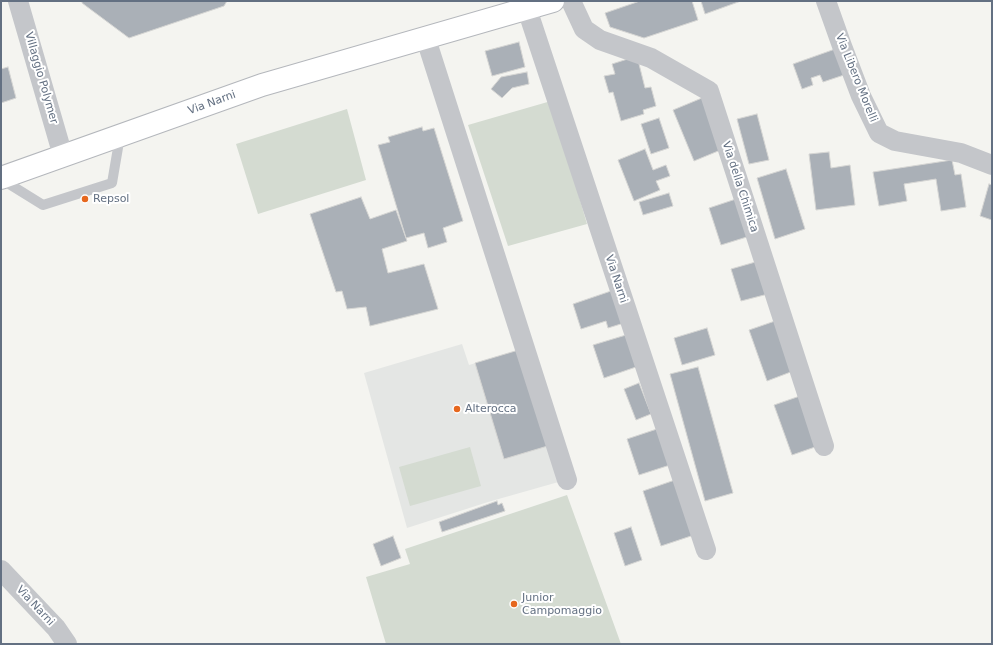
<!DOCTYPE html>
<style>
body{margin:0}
#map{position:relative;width:993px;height:645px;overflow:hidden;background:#f4f4f0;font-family:"DejaVu Sans",sans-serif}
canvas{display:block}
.frame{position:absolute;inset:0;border:2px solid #637082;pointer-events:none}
</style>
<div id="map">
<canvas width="993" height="645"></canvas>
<div class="frame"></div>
</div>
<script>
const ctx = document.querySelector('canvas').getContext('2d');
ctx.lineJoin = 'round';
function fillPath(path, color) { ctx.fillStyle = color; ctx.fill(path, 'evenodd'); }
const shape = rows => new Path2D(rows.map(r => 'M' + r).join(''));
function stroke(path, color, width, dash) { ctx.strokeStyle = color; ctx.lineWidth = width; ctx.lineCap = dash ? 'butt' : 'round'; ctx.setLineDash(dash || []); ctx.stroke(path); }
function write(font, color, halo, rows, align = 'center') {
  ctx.font = font + ' "DejaVu Sans",sans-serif'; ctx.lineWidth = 4; ctx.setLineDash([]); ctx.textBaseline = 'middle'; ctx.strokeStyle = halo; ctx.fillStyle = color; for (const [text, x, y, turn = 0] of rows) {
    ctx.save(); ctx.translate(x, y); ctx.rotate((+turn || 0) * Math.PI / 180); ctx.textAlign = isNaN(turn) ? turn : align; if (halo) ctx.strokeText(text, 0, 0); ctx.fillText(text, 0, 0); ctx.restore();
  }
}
fillPath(shape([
 [462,344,469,365,522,349,562,481,488,502,407,528,364,373]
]), '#e4e6e4');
fillPath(shape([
 [551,101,587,224,508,246,468,125],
 [347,109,366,180,258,214,236,144],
 [470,447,481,486,410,506,399,467],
 [567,495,621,644,386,644,366,577,410,564,405,549]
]), '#d4dbd1');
const building = shape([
 [82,1,227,1,224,6,129,38,82,3,82,1],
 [640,1,692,1,698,20,644,38,610,27,605,13,640,1],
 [701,1,741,1,705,14,701,1],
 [519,42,525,67,492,76,485,51,519,42],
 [838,48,847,74,823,82,820,75,811,78,813,85,802,89,793,64,838,48],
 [637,56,645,88,651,87,656,106,643,110,644,114,621,121,613,92,609,93,604,76,615,74,612,64,637,56],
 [8,67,16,98,1,103,1,69,8,67],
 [527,72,529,84,512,88,502,98,491,89,501,77,527,72],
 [702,98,723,149,694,161,673,110,702,98],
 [757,114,769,160,749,164,737,119,757,114],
 [659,118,669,148,651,154,641,124,659,118],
 [422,127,423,131,434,128,463,221,443,228,447,242,428,248,424,233,406,238,378,145,390,142,388,137,422,127],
 [645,149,653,170,666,165,670,176,656,181,660,190,634,201,618,160,645,149],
 [829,152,831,168,850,165,855,205,816,210,809,154,829,152],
 [952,160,955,175,961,174,966,207,941,211,936,179,904,184,907,201,879,206,873,172,952,160],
 [786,169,805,229,775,239,757,178,786,169],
 [989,184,992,185,992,220,980,216,989,184],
 [669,193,673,206,643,215,639,202,669,193],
 [361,197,370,219,396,210,407,241,382,249,388,273,424,264,438,309,370,326,366,307,347,309,342,291,336,292,310,214,361,197],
 [739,198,750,236,721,245,709,208,739,198],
 [759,261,768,294,741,301,731,269,759,261],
 [614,290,624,323,608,328,606,321,581,329,573,304,614,290],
 [778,320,796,370,767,381,749,330,778,320],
 [707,328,715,355,682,365,674,338,707,328],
 [626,335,636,367,604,378,593,345,626,335],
 [522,349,551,445,504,459,475,363,522,349],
 [698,367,733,493,705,501,670,374,698,367],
 [639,383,651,414,636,420,624,389,639,383],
 [800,396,818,446,792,455,774,405,800,396],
 [657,429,670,465,639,475,627,439,657,429],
 [675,480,694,535,661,546,643,491,675,480],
 [497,501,498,505,502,503,505,511,442,532,439,522,497,501],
 [631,527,642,560,625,566,614,533,631,527],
 [393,536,401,558,381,566,373,544,393,536]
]);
fillPath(building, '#aab0b7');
stroke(building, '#d5d5d3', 1);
const primary = shape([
 [1,178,262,85,553,1]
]);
stroke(primary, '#b4b7bc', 24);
stroke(shape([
 [1,179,43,205,112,183,120,136]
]), '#c4c6ca', 10);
stroke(shape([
 [18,1,63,156],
 [571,1,584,29,600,40,651,58,709,91,824,446],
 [826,1,842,46,861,96,879,133,895,141,961,153,992,165],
 [527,9,706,550],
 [426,39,567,480],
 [1,570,56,628,67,644]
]), '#c4c6ca', 20);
stroke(primary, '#fff', 22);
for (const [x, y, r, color] of [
 [85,199,4,"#e6671e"],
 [457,409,4,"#e6671e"],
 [514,604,4,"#e6671e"]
]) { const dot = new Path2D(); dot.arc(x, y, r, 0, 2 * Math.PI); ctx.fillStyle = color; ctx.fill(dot); stroke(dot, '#fff', 1.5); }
write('11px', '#637082', '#fff', [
 ["Villaggio Polymer",41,78,74],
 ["Via Libero Morelli",856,78,68],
 ["Via Narni",212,103,-20],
 ["Via della Chimica",740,187,72],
 ["Via Narni",616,279,72],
 ["Via Narni",35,606,47]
]);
write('11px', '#637082', '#fff', [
 ["Repsol",93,199],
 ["Alterocca",465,409],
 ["Junior",522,598],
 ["Campomaggio",522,611]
], 'left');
</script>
